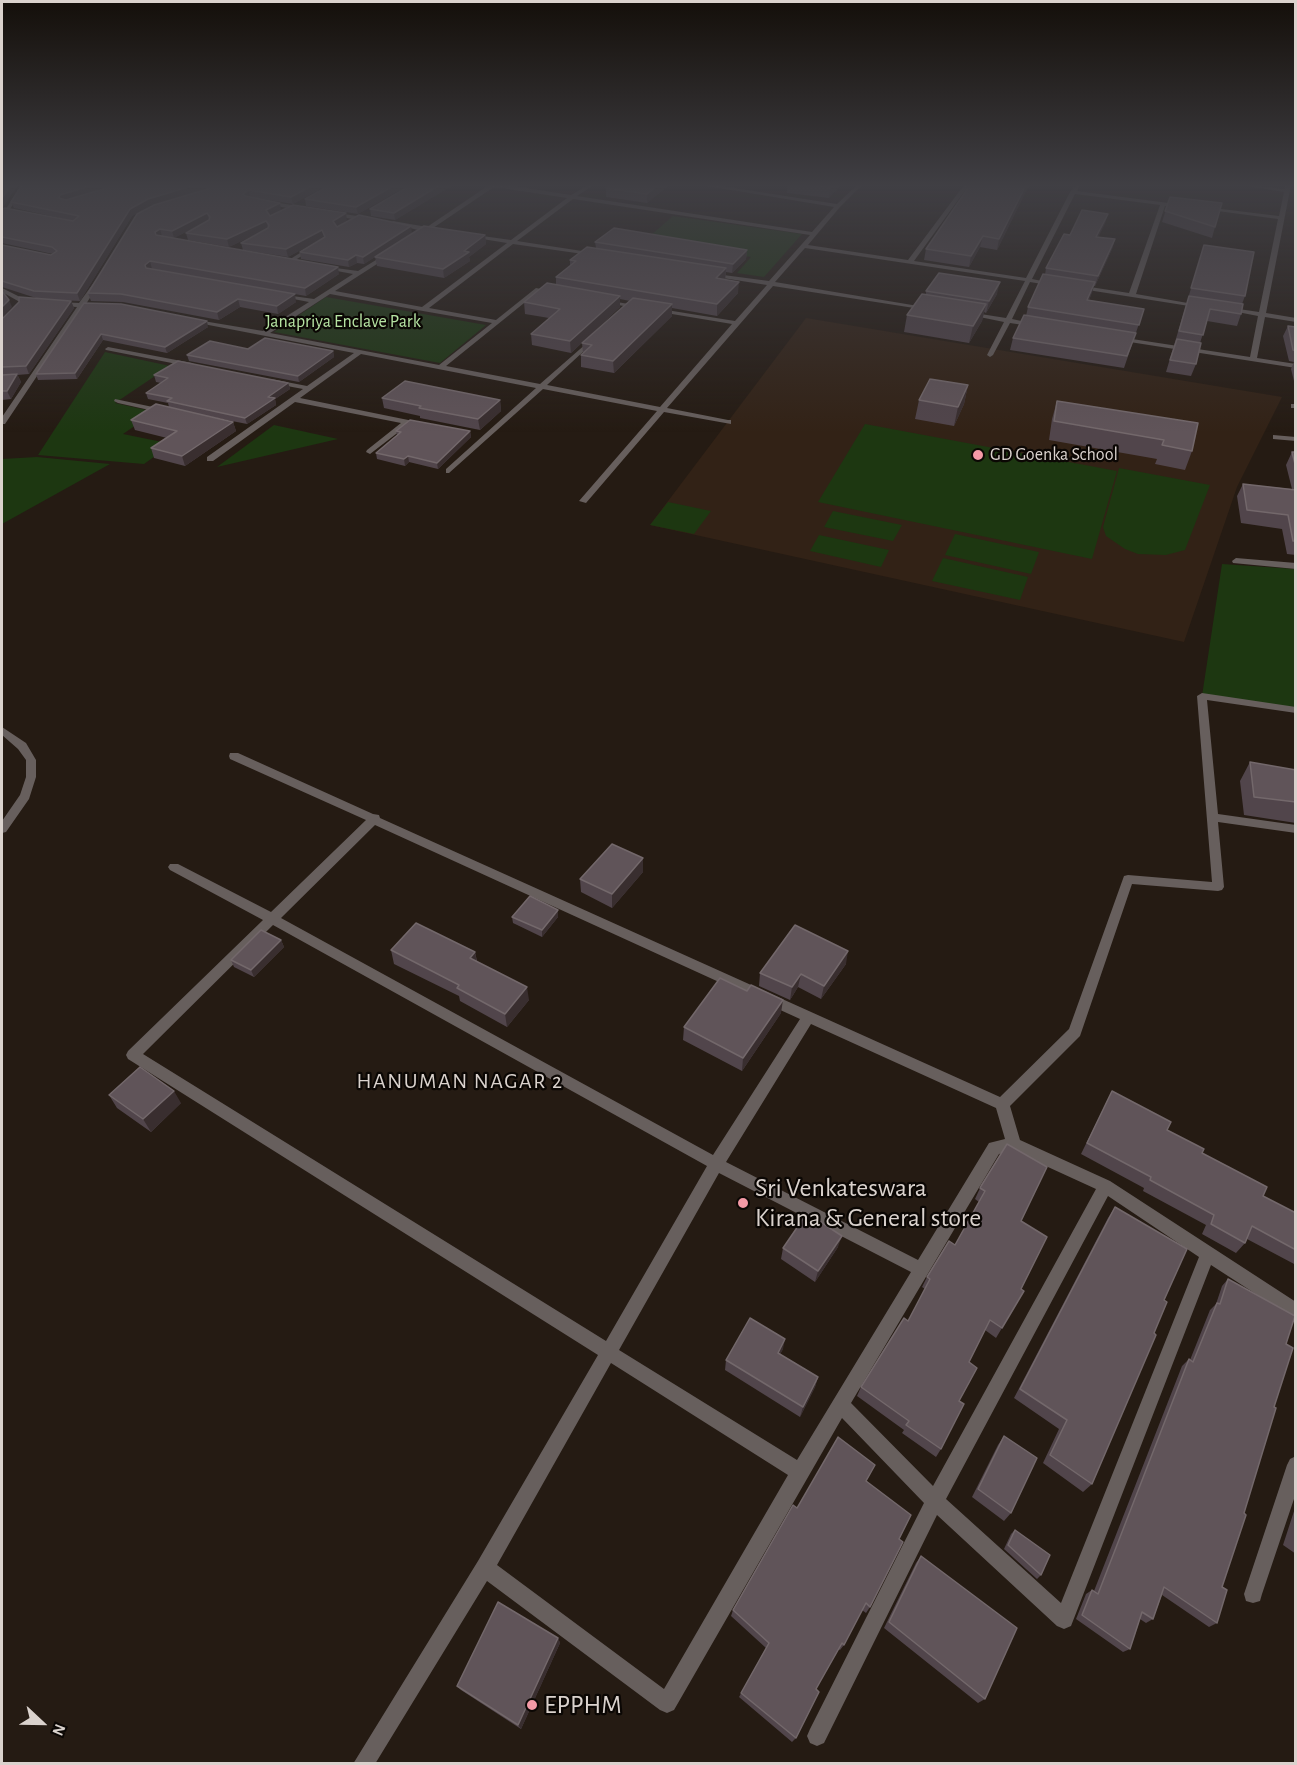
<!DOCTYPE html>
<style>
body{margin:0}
#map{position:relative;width:1297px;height:1765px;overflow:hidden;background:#251b13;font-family:"Alegreya Sans",sans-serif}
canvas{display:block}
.frame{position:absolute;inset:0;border:3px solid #dad2cd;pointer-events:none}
.north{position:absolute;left:12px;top:1693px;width:60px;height:60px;-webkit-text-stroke:4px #0b0704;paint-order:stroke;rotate:112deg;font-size:16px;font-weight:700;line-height:24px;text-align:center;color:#dad2cd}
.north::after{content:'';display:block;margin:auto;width:21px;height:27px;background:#dad2cd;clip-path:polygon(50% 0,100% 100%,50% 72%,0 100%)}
</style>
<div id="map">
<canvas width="1297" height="1765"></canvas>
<div class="frame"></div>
<div class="north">N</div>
</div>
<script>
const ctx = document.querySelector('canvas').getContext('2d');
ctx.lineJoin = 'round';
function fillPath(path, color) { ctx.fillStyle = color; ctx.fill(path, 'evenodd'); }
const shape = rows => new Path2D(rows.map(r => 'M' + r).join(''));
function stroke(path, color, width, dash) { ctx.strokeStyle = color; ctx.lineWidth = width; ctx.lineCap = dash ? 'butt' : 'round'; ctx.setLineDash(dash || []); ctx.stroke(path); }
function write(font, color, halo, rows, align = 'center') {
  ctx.font = font + ' "Alegreya Sans",sans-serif'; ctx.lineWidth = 4.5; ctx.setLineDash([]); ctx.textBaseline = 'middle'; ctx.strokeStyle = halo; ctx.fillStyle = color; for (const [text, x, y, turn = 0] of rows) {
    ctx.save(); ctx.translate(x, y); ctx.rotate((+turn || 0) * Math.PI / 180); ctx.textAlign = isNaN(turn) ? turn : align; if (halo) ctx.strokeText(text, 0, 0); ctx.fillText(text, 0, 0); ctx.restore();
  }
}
fillPath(shape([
 [806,318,1282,397,1237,487,1184,642,650,525]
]), '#322216');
fillPath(shape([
 [673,216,802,234,764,277,737,273,751,257,644,241],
 [326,297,486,325,440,363,274,332],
 [105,352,170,366,115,403,155,412,123,434,172,444,144,464,38,455],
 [865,424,1117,471,1092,559,818,502],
 [274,425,338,439,217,467],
 [37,457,110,464,2,524,2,459],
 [1119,468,1210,485,1185,550,1166,555,1138,554,1125,549,1106,536,1103,527],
 [668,502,711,511,694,534,650,525],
 [833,511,902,525,893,541,824,527],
 [955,534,1039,552,1031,574,945,555],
 [819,535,889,550,881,567,810,551],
 [943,558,1028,577,1020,600,932,581],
 [1222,564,1295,569,1295,710,1202,696]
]), '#1d3711');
fillPath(shape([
 [21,185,26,185,8,212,4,212,21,185],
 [489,185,507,185,571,195,588,185,594,185,577,196,812,232,834,207,701,185,715,185,837,204,857,185,862,185,840,207,808,245,908,260,964,185,969,185,914,261,1026,278,1070,192,1076,185,1079,187,1077,191,1184,205,1182,208,1165,206,1136,294,1205,306,1202,308,1075,288,1075,286,1077,285,1129,293,1160,205,1075,194,1032,279,1057,284,1054,286,1030,282,1012,319,1040,325,1037,327,1010,323,993,355,990,357,987,355,1004,322,965,314,968,312,1006,318,1025,281,805,248,775,282,930,308,927,310,773,286,667,408,728,420,731,420,731,424,664,412,586,503,579,501,657,411,543,389,449,473,446,473,446,469,536,388,361,354,300,398,423,423,427,425,426,427,409,424,370,454,366,452,367,450,401,423,295,402,213,461,207,461,207,457,303,389,271,383,271,379,307,386,354,353,193,322,190,320,191,319,263,331,309,302,278,296,278,294,314,299,353,274,321,268,321,266,358,271,389,252,391,255,335,291,422,307,507,243,470,237,468,234,511,240,567,198,494,187,433,228,437,229,437,231,426,232,390,223,393,221,427,227,489,185],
 [573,199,810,235,769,281,708,273,710,276,767,285,735,321,604,300,604,302,606,303,732,324,660,407,547,385,597,339,598,338,595,336,540,384,446,366,539,291,553,294,556,292,536,288,496,320,429,308,513,244,597,256,595,253,517,241,573,199],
 [330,294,423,311,492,323,439,365,270,333,330,294],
 [1242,185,1285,189,1285,185,1291,185,1266,313,1296,318,1296,322,1265,317,1257,358,1296,364,1296,368,1117,340,1116,339,1119,337,1250,357,1258,316,1222,309,1225,307,1259,312,1278,219,1202,209,1205,207,1279,216,1284,192,1242,185],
 [266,201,305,207,308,209,305,211,264,204,266,201],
 [331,212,370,218,373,220,370,222,329,215,331,212],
 [313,245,318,246,292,262,287,261,313,245],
 [95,281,100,282,86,304,99,306,96,308,83,307,5,424,2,424,2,417,77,307,57,306,54,304,57,302,79,303,95,281],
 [2,288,22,298,37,302,34,304,18,301,2,292,2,288],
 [108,347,192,363,196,365,192,367,106,350,105,349,108,347],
 [115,399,167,410,171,412,167,414,118,403,114,401,115,399],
 [1291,404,1296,404,1296,408,1291,408,1291,404],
 [1273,435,1296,437,1296,441,1273,439,1273,435],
 [1236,558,1296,563,1296,569,1233,563,1232,561,1236,558],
 [1202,693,1296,707,1296,713,1207,700,1218,814,1296,825,1296,833,1218,822,1224,887,1222,890,1218,891,1132,884,1080,1036,1010,1106,1020,1140,1110,1181,1213,1248,1296,1302,1296,1320,1211,1265,1071,1626,1064,1629,1057,1626,937,1515,824,1743,817,1746,810,1743,807,1736,810,1729,924,1503,842,1418,674,1710,667,1713,660,1710,487,1581,375,1764,353,1764,478,1561,598,1355,128,1059,126,1055,128,1051,263,920,170,870,168,867,170,864,178,864,271,912,366,820,230,759,229,756,230,753,238,753,373,814,379,815,380,818,1000,1097,1069,1029,1124,876,1128,875,1212,882,1197,696,1202,693],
 [375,825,800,1019,713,1155,281,918,375,825],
 [273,925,707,1166,606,1341,143,1054,273,925],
 [811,1024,996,1108,1005,1139,989,1143,918,1260,726,1162,811,1024],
 [1013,1151,1096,1189,933,1486,851,1403,999,1154,1013,1151],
 [719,1173,911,1272,797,1460,619,1350,719,1173],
 [1108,1196,1199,1257,1061,1603,946,1499,1108,1196],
 [611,1363,788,1475,664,1689,497,1565,611,1363],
 [2,727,26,743,36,760,36,777,29,799,6,832,2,833,2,821,20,795,26,777,26,760,18,749,2,735,2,727],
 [1296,1456,1296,1493,1262,1594,1260,1601,1253,1603,1246,1601,1244,1594,1287,1465,1290,1459,1296,1456]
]), '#675f5d');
fillPath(shape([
 [221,185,327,185,293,204,250,197,281,210,271,216,347,220,337,227,412,233,364,264,357,263,349,267,301,259,300,252,324,237,288,257,243,250,241,243,268,228,229,247,188,240,186,233,209,220,174,238,339,274,306,296,152,269,296,302,278,314,240,307,219,320,123,302,91,301,88,293,137,214],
 [408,185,358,214,306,206,305,199],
 [411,185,453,185,395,220,371,216,370,209],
 [669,185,647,203,606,197,606,188],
 [788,185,841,185,829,198,787,193],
 [1029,185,997,250,980,247,969,267,924,260,926,249],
 [1170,197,1215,227,1212,238,1162,222],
 [11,202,150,206,132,216,80,301,58,300,71,301,74,308,29,374,17,375,17,374,21,382,11,399,2,400,2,319,36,298,2,287,2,245,51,255,53,254,2,243,2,209,73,221,14,208],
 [1108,214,1105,223,1098,237,1115,239,1112,249,1095,286,1094,286,1089,300,1144,309,1124,368,1010,350,1013,338,1026,316,1028,307,1045,275,1046,268,1070,235],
 [485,235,486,244,469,257,470,261,444,278,377,266,375,257],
 [595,242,747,250,746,259,732,273,726,272,725,280,738,293,717,316,672,308,672,316,614,373,581,367,581,355,583,353,582,343,630,301,620,299,620,307,571,353,532,345,531,334,549,318,525,314,524,302,556,285,556,277,570,266,570,260,596,248],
 [1204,245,1245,296,1242,304,1241,314,1237,326,1207,321,1200,343,1196,364,1191,376,1166,372],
 [926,291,997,294,986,313,984,312,982,321,969,343,904,332,907,315,926,294],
 [84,303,208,327,167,353,103,340,77,379,38,380,36,374],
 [1288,326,1296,327,1296,389,1291,369,1294,362,1289,361,1283,336],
 [248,349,333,351,334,357,299,382,189,361,187,355],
 [154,375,288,383,290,389,275,399,276,405,247,424,192,413,233,422,236,431,185,466,154,458,151,448,167,438,135,430,131,420,169,407,168,403,148,399,146,393,161,383,156,382],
 [968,385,964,404,954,426,915,419,919,400],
 [382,398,500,400,501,411,480,430,420,418,420,416,384,408],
 [1057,401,1192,451,1185,470,1155,464,1157,459,1049,440,1052,419],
 [396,431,470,431,471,437,438,469,409,462,405,466,377,459,376,453,397,435],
 [1292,452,1296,452,1296,555,1287,554,1282,529,1241,523,1237,496,1243,484,1292,489,1286,465],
 [1250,762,1296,770,1296,823,1244,815,1240,781],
 [643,872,612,908,581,892,580,879],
 [512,917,558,917,542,937,513,923],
 [281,940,284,947,254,977,234,967,231,960],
 [391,950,475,952,477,961,529,1000,507,1027,460,1001,459,996,394,964],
 [846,964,821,999,798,987,790,1000,759,986,760,973],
 [781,1013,742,1071,683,1040,684,1027],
 [1112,1091,1263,1196,1296,1213,1296,1265,1247,1239,1245,1243,1236,1253,1202,1234,1206,1225,1143,1191,1144,1188,1081,1154],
 [109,1095,181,1103,151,1132,117,1108],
 [981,1186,1021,1221,1021,1289,1024,1291,996,1338,985,1330,969,1362,959,1401,941,1449,936,1457,902,1433,904,1430,857,1396,861,1387,908,1321,925,1289,922,1287,927,1277,955,1245,979,1202,975,1199],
 [1115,1207,1164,1300,1154,1333,1092,1484,1083,1492,1043,1463,1059,1429,1014,1398,1108,1218],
 [838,1247,815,1282,781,1259,783,1248],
 [1228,1279,1286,1344,1274,1407,1222,1587,1217,1623,1209,1627,1162,1595,1153,1619,1146,1623,1140,1619,1130,1649,1123,1652,1076,1619,1086,1594,1092,1590,1094,1591,1182,1366,1189,1359,1190,1360,1210,1310,1216,1304,1222,1286],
 [783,1349,780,1354,818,1377,815,1387,800,1417,725,1370,726,1360],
 [1004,1436,1011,1513,1004,1521,972,1497,998,1445],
 [867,1481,899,1539,870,1607,866,1613,862,1610,844,1645,840,1650,838,1649,816,1689,796,1738,792,1742,739,1697,766,1648,731,1616,733,1610,797,1508],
 [1296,1505,1296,1554,1283,1545],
 [1015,1530,1041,1575,1037,1579,1004,1549,1011,1534],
 [921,1556,985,1699,978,1703,884,1628,916,1563],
 [558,1638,560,1643,521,1729,461,1690,457,1686]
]), '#51454b');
fillPath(shape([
 [11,185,18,185,2,209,2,198],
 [93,185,117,185,62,202,59,198,60,195],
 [195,185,220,185,150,206,132,216,80,301,77,293,130,209,148,199],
 [313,185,327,185,293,204,291,197],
 [395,185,408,185,358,214,356,207],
 [440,185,453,185,395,220,394,213],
 [658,185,669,185,647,203,647,194],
 [833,185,841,185,829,198,830,188],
 [1026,185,1029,185,997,250,999,239],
 [249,190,250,197,245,201,243,194],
 [280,203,281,210,268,217,266,210],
 [207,213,209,220,174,238,172,231],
 [346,213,347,220,335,228,333,221],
 [1108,214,1105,223,1094,247,1096,237],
 [266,221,268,228,229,247,227,239],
 [411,226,412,233,364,264,363,257],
 [160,229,162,236,157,240,155,232],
 [322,230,324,237,288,257,286,249],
 [485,235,486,244,469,257,470,261,444,278,443,269,464,251],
 [983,236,980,247,969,267,971,256],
 [1115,239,1112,249,1095,286,1098,276],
 [747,250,746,259,732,273,733,264],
 [356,255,357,263,349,267,348,260],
 [150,261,152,269,147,273,145,265],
 [338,267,339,274,306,296,305,288],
 [726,268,725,280,716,278],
 [739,282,738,293,717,316,717,304],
 [1000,282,997,294,986,313,989,301],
 [1095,282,1092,293,1084,311,1087,300],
 [295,294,296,302,278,314,277,306],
 [620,296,620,307,571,353,570,341],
 [238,299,240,307,219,320,217,312],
 [9,300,12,307,2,318,2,307],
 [71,301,74,308,29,374,26,366],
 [672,304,672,316,614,373,613,361],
 [986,304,982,321,969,343,973,326],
 [207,321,208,327,167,353,165,347],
 [101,334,103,340,77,379,75,373],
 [333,351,334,357,299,382,298,376],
 [17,374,21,382,11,399,7,391],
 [288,383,290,389,275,399,276,405,247,424,245,418,268,397],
 [968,385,964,404,954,426,958,407],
 [500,400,501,411,480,430,478,419],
 [233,422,236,431,185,466,182,456],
 [470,431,471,437,438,469,437,463],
 [408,456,409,462,405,466,404,459],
 [643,858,643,872,612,908,612,894],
 [558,910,558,917,542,937,542,930],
 [281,940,284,947,254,977,251,970],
 [848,951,846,964,821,999,824,986],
 [475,952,477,965,470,958],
 [801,974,798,987,790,1000,792,987],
 [527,987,529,1000,507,1027,505,1014],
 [783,1000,781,1013,742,1071,743,1058],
 [174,1091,181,1103,151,1132,143,1119],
 [842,1236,838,1247,815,1282,818,1271],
 [785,1339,783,1349,776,1363,778,1353],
 [818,1377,815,1387,800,1417,803,1407],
 [558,1638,560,1643,521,1729,518,1725]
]), '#392e2f');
const building = shape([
 [2,185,11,185,2,198,2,185],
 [22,185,93,185,60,195,59,198,66,200,117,185,195,185,148,199,130,209,77,293,34,291,2,281,2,245,51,255,57,251,52,247,2,237,2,209,5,208,73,221,79,216,11,202,22,185],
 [221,185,313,185,291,197,249,190,243,194,245,196,280,203,266,210,270,216,293,205,346,213,333,221,337,227,359,215,411,226,363,257,356,255,348,260,300,252,325,237,322,230,286,249,241,243,268,228,269,225,266,221,227,239,186,233,209,220,210,217,207,213,172,231,160,229,155,232,156,235,338,267,305,288,150,261,145,265,146,268,295,294,277,306,238,299,217,312,121,294,88,293,137,214,154,205,221,185],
 [330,185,395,185,356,207,305,199,330,185],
 [411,185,440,185,394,213,370,209,411,185],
 [610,185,658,185,647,194,606,188,610,185],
 [811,185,833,185,830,188,811,185],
 [970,185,1026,185,999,239,983,236,971,256,926,249,970,185],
 [1170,197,1222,203,1215,227,1165,211,1170,197],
 [1082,210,1108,214,1096,237,1115,239,1098,276,1046,268,1064,234,1070,235,1082,210],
 [424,226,485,235,464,251,469,252,443,269,375,257,424,226],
 [614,228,747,250,733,264,595,242,614,228],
 [1204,245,1254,252,1245,296,1191,288,1204,245],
 [587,247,726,268,716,278,739,282,717,304,556,277,576,261,570,260,587,247],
 [939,273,1000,282,989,301,926,291,939,273],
 [1043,274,1095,282,1087,300,1144,309,1139,325,1028,307,1043,274],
 [547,283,620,296,570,341,531,334,560,309,524,302,547,283],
 [2,291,9,300,2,307,2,291],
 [922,294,986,304,973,326,907,315,922,294],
 [1189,296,1243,304,1241,314,1210,309,1203,335,1179,331,1189,296],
 [19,297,71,301,26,366,2,367,2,319,19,302,19,297],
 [633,298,672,304,613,361,581,355,592,345,582,343,633,298],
 [84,303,121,304,207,321,165,347,101,334,75,373,36,374,84,303],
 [1024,315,1136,333,1127,356,1013,338,1024,315],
 [1288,326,1296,327,1296,351,1293,350,1288,326],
 [265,338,333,351,298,376,187,355,210,341,248,349,265,338],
 [1177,339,1201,343,1196,364,1170,360,1177,339],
 [178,361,288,383,268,397,275,398,245,418,167,401,172,398,146,393,168,378,154,375,178,361],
 [17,374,7,391,2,391,2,375,17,374],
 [930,379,968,385,958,407,919,400,930,379],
 [405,381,500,400,478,419,419,408,421,406,382,398,405,381],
 [1057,401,1198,423,1192,451,1162,445,1164,440,1054,421,1057,401],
 [156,404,233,422,182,456,151,448,177,431,131,420,156,404],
 [410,420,470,431,437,463,408,456,404,459,376,453,401,432,396,431,410,420],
 [1292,452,1296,452,1296,468,1292,452],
 [1243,484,1296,490,1296,541,1293,541,1288,515,1247,510,1243,484],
 [1250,762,1296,770,1296,802,1254,797,1250,762],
 [612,844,643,858,612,894,580,879,612,844],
 [530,896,558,910,542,930,512,917,530,896],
 [416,923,475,952,470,958,527,987,505,1014,457,988,459,985,391,950,416,923],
 [795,925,848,951,824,986,801,974,792,987,760,973,795,925],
 [261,930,281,940,251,970,231,960,261,930],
 [720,978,747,991,751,985,783,1000,743,1058,684,1027,720,978],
 [140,1067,174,1091,143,1119,109,1095,140,1067],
 [1112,1091,1171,1122,1167,1130,1204,1149,1202,1153,1267,1187,1263,1196,1296,1213,1296,1250,1252,1226,1245,1243,1211,1224,1214,1215,1150,1180,1151,1177,1087,1143,1112,1091],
 [1007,1144,1047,1167,1021,1221,1047,1237,1021,1289,1024,1291,1002,1328,990,1320,969,1362,977,1368,959,1401,964,1404,941,1449,906,1425,909,1421,861,1387,904,1318,908,1321,930,1279,927,1277,949,1241,955,1245,985,1191,980,1188,981,1186,1007,1144],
 [1115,1207,1187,1249,1164,1300,1167,1302,1154,1333,1156,1335,1092,1484,1050,1455,1067,1420,1020,1389,1115,1207],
 [807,1213,842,1236,818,1271,783,1248,807,1213],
 [1228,1279,1295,1316,1286,1344,1293,1348,1274,1407,1276,1408,1244,1513,1246,1515,1222,1587,1227,1590,1217,1623,1164,1587,1153,1619,1142,1612,1130,1649,1082,1615,1092,1590,1098,1594,1189,1359,1193,1362,1217,1303,1220,1304,1228,1279],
 [750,1318,785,1339,778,1353,818,1377,803,1407,726,1360,750,1318],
 [1004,1436,1037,1458,1011,1513,978,1489,1004,1436],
 [838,1437,875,1465,866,1481,911,1515,899,1539,903,1542,870,1607,866,1603,844,1645,842,1643,816,1689,819,1692,796,1738,741,1693,769,1643,733,1610,793,1505,797,1508,838,1437],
 [1015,1530,1050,1555,1041,1575,1008,1545,1015,1530],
 [921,1556,1017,1628,985,1699,889,1622,921,1556],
 [498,1602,558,1638,518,1725,457,1686,498,1602]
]);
fillPath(building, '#605459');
stroke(building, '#73686b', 1.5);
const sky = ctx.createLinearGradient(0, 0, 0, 432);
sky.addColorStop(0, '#140f0a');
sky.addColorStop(0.43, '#403f44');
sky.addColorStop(1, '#403f4400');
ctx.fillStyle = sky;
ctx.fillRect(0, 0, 1297, 432);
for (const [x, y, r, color] of [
 [978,455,6,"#f49aa6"],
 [743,1203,6,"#f49aa6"],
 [532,1705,6,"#f49aa6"]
]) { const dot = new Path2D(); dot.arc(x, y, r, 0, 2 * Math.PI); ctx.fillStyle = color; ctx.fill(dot); stroke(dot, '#0b0704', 2); }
write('18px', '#b6e4a3', '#0b0704', [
 ["Janapriya Enclave Park",343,322]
]);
write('18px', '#dad2cd', '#0b0704', [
 ["GD Goenka School",990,455]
], 'left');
ctx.letterSpacing = '1.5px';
write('22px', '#dad2cd', '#0b0704', [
 ["HANUMAN NAGAR 2",460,1081]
]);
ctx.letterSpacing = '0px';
write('26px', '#dad2cd', '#0b0704', [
 ["Sri Venkateswara",755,1188],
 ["Kirana & General store",755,1218],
 ["EPPHM",544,1705]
], 'left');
</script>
